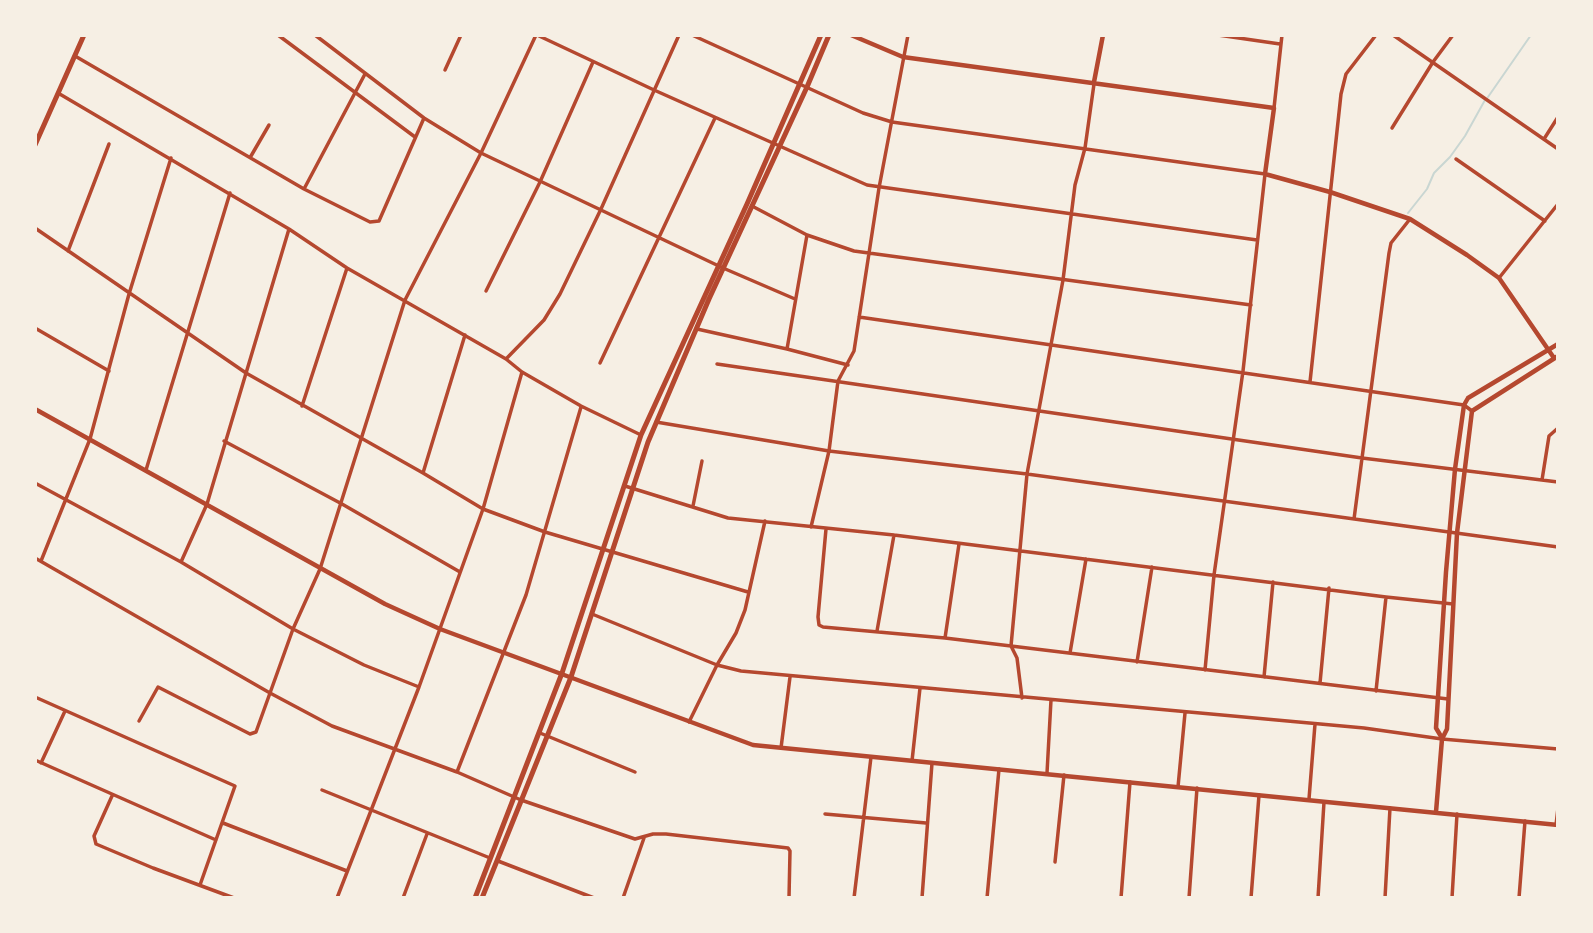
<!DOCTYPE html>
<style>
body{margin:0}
#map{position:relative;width:1593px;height:933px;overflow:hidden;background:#f6efe4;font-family:"DejaVu Sans",sans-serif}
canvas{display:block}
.frame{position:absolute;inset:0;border:37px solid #f6efe4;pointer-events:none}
</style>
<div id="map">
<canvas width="1593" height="933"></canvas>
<div class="frame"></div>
</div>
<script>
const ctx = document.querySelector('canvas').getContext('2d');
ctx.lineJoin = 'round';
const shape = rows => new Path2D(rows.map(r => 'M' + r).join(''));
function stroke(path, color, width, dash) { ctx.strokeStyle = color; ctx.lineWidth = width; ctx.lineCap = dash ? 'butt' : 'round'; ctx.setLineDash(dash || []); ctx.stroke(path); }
stroke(shape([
 [1488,97,1531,35],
 [1408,213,1427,189,1434,173,1450,157,1465,136,1485,100]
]), '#c9d6d2', 2);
stroke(shape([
 [278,35,415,137],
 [315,35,424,118,481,153,723,268,795,299],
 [537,35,654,90,867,185,1257,240],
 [692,35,863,113,892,122,1265,174,1243,371,1214,575,1205,670],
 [1218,35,1280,44],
 [1393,35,1558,149],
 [75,56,304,189,370,222,379,221,424,118],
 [445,70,461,35],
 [58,93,289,229,347,268,506,359,522,372,581,406,641,435],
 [1274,108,1282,35],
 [1392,128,1433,62,1453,35],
 [1544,139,1558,117],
 [251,156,269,125],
 [1456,159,1545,221],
 [304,189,365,74],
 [752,206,807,235,854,251,1251,305],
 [35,228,246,373,423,473,483,509,545,532,748,592],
 [68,251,109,144],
 [1499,278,1558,204],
 [486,291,540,182,593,62],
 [859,317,1464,405,1472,411],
 [35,328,109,371],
 [697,329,787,349,848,365],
 [787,349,807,235],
 [506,359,544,320,560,294,601,209,679,35],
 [600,363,715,118],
 [717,364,1362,458,1558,482],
 [1310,382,1341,94,1346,74,1376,35],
 [302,406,347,268],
 [656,422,829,451,1027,474,1558,547],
 [224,441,342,504,460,572],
 [146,470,230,193],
 [423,473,465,335],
 [1542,480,1549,436,1558,428],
 [35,483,181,562,293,629,364,665,419,687],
 [625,486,728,518,894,535,1386,597,1453,604],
 [693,506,702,461],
 [1354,519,1389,253,1391,243,1410,219],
 [811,527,829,451,838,381,854,351,879,188,908,35],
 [826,529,818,617,819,625,823,627,945,638,1448,699],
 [35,558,270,693,332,726,457,772,521,800,635,839,653,834,666,834,788,848,790,851,789,898],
 [41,561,90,439,129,294,171,158],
 [181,562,207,504,289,229],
 [592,614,717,665,741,671,1364,728,1442,739,1558,749],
 [877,631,894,535],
 [945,638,959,544],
 [1070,653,1086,559],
 [1137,662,1152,567],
 [1264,677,1273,582],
 [1320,683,1329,588],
 [1376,691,1386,597],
 [35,697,235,786,200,885],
 [1022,698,1017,658,1011,646,1027,474,1063,280,1075,185,1085,148,1094,84],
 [139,721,158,687,250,734,256,732,293,629,320,569,405,300,481,153,536,35],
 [689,722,717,665,736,633,745,610,765,521],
 [540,733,635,772],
 [781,748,790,677],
 [35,760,216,840],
 [912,761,920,688],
 [41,763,65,711],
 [457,772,526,595,581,407],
 [1047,773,1051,700],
 [1178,787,1185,713],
 [322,790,490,858],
 [112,796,94,836,96,844,153,868,234,898],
 [1309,799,1315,724],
 [825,814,926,823],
 [223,823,347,871],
 [1556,825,1558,808],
 [498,861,594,898],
 [1055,862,1064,775],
 [337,898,419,687,483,509,522,372],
 [403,898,427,834],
 [623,898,644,838],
 [854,898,871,757],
 [922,898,932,763],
 [987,898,999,769],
 [1121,898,1130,782],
 [1189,898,1197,788],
 [1251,898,1259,795],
 [1318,898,1324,802],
 [1385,898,1390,808],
 [1452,898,1457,814],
 [1519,898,1525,821]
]), '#b5482f', 3.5);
stroke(shape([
 [851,35,903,57,1274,108,1265,174,1330,192,1410,219,1467,255,1499,278,1554,358],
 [1094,82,1103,35],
 [35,409,385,604,440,629,753,745,1558,825],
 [1442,738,1436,728,1446,572,1455,469,1464,405,1468,398,1558,344],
 [1436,812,1442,739,1447,729,1457,533,1472,411,1558,356]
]), '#b5482f', 4.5);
stroke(shape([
 [475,898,562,673,641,435,747,204,821,35],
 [482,898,571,677,648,442,709,299,807,87,829,35]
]), '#b5482f', 5);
stroke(shape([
 [35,145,84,35]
]), '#b5482f', 5);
</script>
